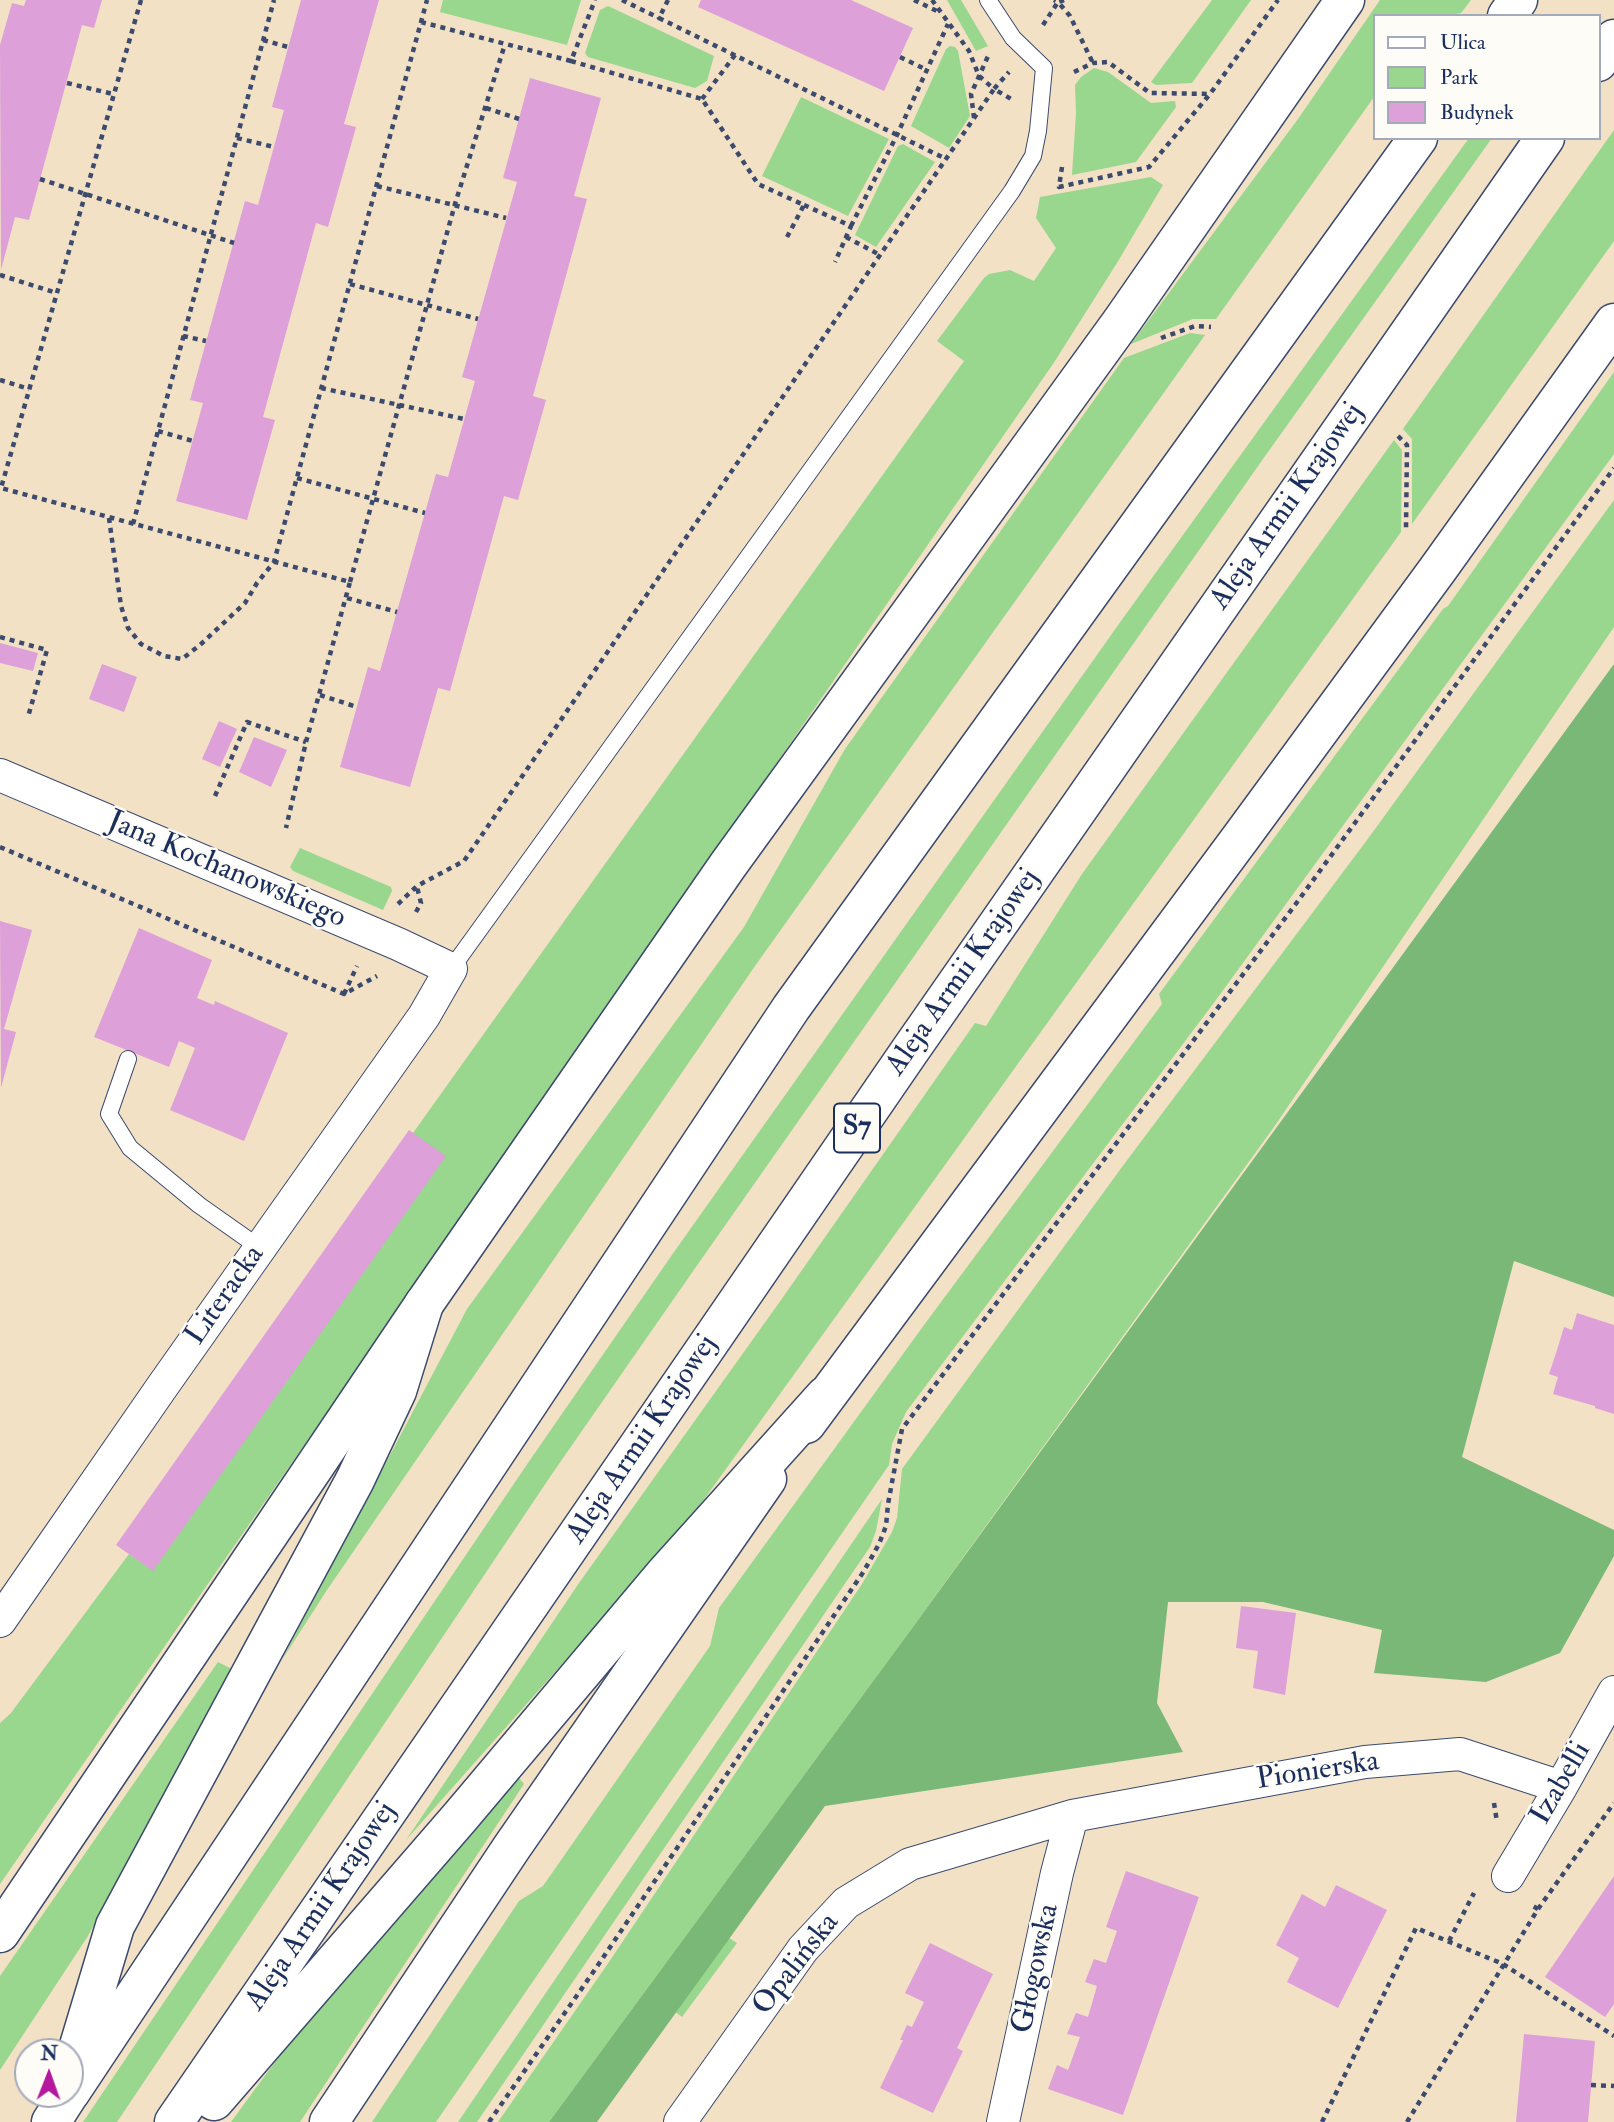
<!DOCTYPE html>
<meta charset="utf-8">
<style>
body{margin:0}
#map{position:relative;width:1614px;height:2122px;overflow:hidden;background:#f2e1c5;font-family:"IM FELL Double Pica",serif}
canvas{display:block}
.legend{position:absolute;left:1373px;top:14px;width:228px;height:126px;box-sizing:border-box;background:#fdfcf7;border:2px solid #a3aaba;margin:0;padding:9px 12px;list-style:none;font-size:21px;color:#1b2f5e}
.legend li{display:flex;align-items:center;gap:14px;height:35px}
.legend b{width:35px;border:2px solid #a3aaba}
.north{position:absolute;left:14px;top:2038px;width:70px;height:70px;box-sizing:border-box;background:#fdfcf7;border:2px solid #a3aaba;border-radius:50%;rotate:1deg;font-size:19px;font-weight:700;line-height:28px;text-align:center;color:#1b2f5e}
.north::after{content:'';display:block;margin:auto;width:24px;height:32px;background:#b5179e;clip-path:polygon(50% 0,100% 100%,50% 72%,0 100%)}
</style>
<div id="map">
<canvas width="1614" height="2122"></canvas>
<ul class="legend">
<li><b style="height:9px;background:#fff"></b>Ulica</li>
<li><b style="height:19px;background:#98d78d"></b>Park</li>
<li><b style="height:19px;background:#dda0d9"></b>Budynek</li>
</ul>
<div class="north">N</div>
</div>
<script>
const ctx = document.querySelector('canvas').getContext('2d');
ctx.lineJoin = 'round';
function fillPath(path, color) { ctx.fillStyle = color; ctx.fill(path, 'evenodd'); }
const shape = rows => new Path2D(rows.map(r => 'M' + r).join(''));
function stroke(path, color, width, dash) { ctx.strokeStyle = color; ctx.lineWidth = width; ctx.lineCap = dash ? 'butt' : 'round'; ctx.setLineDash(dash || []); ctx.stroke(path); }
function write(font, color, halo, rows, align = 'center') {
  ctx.font = font + ' "IM FELL Double Pica",serif'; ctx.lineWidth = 5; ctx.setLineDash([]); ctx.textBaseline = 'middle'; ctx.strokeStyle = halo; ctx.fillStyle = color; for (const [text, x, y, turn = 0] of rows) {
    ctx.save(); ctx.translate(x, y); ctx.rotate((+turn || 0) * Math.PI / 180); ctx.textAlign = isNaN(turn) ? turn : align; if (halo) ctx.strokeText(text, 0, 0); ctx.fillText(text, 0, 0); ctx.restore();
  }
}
fillPath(shape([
 [443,0,581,0,567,45,440,12],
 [947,0,961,0,988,46,976,51],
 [1212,0,1251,0,1192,83,1156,85,1151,82],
 [1380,0,1471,0,1461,13,1447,16,1374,16,1374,97,1216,319,1193,319,1131,344,1298,119],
 [608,6,714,56,707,81,695,88,588,57,585,53,600,10],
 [950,46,955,47,958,51,970,116,949,148,911,126,946,49],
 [1094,68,1108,72,1151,103,1175,101,1176,107,1136,162,1072,175,1076,113,1075,85,1081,77],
 [801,97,889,139,848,216,762,176],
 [1614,130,1614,241,1412,524,1412,439,1403,429],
 [1469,138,1492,138,1263,459,698,1264,554,1471,117,2122,83,2122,530,1460,674,1252,1121,621],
 [903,144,935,162,876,247,855,235,898,146],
 [1151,177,1163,185,1117,263,1053,364,0,1884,0,1723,11,1713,129,1554,153,1570,413,1133,964,361,937,341,984,278,989,274,1010,270,1034,281,1056,248,1036,218,1040,197],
 [1190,333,1205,335,755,966,327,1590,282,1660,467,1309,744,927,845,749,1124,358],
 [1614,372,1614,454,1213,1004,906,1412,892,1444,889,1465,436,2122,372,2122,519,1901,543,1886,710,1646,719,1608,924,1325,1162,1004,1159,994,1443,609,1448,606],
 [1394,440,1402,450,1401,532,687,1523,406,1840,579,1583,781,1300,975,1023,986,1026,1082,874],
 [1614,500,1614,627,1274,1127,907,1635,549,2122,498,2122,609,1962,862,1584,892,1532,897,1518,902,1469,1122,1167,1367,840],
 [300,848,391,887,392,891,383,910,293,871,290,867],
 [882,1499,876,1531,870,1547,477,2122,458,2122],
 [218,1662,232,1669,88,1936,0,2070,0,1976],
 [519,1778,524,1784,300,2122,231,2122,316,2006,388,1919],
 [710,1926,737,1943,682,2017,654,1996]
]), '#98d78d');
fillPath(shape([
 [1614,664,1614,1297,1514,1261,1462,1457,1614,1530,1614,1556,1560,1653,1486,1682,1374,1673,1382,1630,1263,1602,1168,1602,1157,1703,1183,1752,825,1806,597,2122,549,2122,907,1635]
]), '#7ab878');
fillPath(shape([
 [26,0,102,0,94,28,82,25,29,220,15,217,1,270,0,45,12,3,24,6],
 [301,0,379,0,344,124,356,127,328,227,316,223,263,417,275,420,247,520,176,501,203,403,190,400,245,201,258,205,284,110,272,107],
 [701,0,851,0,913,28,884,91,698,7],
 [530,78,601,98,574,196,587,199,533,396,546,400,518,500,504,496,450,691,438,688,410,787,340,767,368,667,380,671,436,474,448,477,475,381,462,377,517,182,503,178],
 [0,643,38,653,33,671,0,663],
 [102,664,137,677,124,712,89,699],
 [219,721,237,729,220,767,202,759],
 [254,737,287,750,271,787,239,772],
 [0,921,32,930,4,1029,16,1032,1,1088],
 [139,928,212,960,197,998,214,1005,215,1001,288,1033,244,1141,170,1110,195,1048,179,1041,169,1067,94,1037],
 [409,1130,446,1156,153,1571,116,1545],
 [1577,1313,1614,1325,1614,1414,1595,1408,1595,1406,1553,1394,1558,1377,1549,1374,1557,1350,1564,1327,1572,1330],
 [1241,1606,1296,1613,1285,1695,1253,1688,1258,1651,1236,1648],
 [1126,1871,1199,1897,1123,2115,1048,2089,1057,2065,1068,2070,1080,2037,1067,2034,1076,2013,1088,2017,1097,1986,1085,1982,1094,1959,1106,1963,1117,1931,1106,1927],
 [1614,1876,1614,2004,1605,2017,1545,1977],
 [1336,1885,1387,1910,1338,2008,1287,1982,1299,1958,1276,1945,1302,1894,1325,1907],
 [930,1943,993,1974,957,2048,963,2051,933,2113,880,2088,903,2040,900,2040,907,2025,912,2027,924,2002,905,1993],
 [1524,2034,1595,2041,1588,2122,1516,2122]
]), '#dda0d9');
const lane = shape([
 [451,969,1012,191,1033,156,1038,131,1044,68,1013,38,988,0],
 [128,1059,109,1114,130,1148,199,1205,260,1248]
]);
const street = shape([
 [0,775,398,944,451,969,424,1016,164,1384,0,1621],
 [1508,1876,1561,1787,1614,1692],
 [680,2122,803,1949,846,1903,910,1864,1072,1816,1365,1762,1460,1754,1561,1787],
 [1003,2122,1057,1873,1072,1816]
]);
const secondary = shape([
 [806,1424,1242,836,1438,569,1614,323],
 [0,1933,424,1304,728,865,1122,321,1345,0],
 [329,2122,512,1847,767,1479]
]);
const highway = shape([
 [1507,16,1518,0],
 [1598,62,1614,39],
 [72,2069,115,1926,355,1480,397,1391,424,1304],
 [70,2093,791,1008,1418,138],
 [214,2101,461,1816,664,1575,825,1396],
 [51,2122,69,2094],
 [174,2122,909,1052,1545,138]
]);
stroke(lane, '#3b4a6d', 18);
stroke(street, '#3b4a6d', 34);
stroke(secondary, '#3b4a6d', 41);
stroke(highway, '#3b4a6d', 41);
stroke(shape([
 [141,0,1,488,350,582,306,742,286,828],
 [622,0,659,18],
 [668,0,659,18,946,159],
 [914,0,939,12],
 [932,0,969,51,979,76,994,89,1009,72],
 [1064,0,1058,2,1070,16,1093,63],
 [421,22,571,61,595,0],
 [1043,25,1058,2,1054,0],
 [263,40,288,47],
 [900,57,927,70],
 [571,61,702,99,758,184,804,205,786,239],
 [1074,72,1093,63,1108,62,1150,93,1210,94],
 [67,83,113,94],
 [702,99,735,55],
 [486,108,519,119],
 [974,118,971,94,989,54],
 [237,138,274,147],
 [1062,167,1059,187,1149,167,1210,94,1278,0],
 [40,179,234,243],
 [377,186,506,218],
 [804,205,851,226,835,262],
 [851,226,897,135,948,24],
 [846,237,880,255],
 [0,275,57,293],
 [350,284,478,319],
 [183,336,206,341],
 [1161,338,1195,326,1211,327],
 [0,380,29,389],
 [321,388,464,419],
 [158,431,193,441],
 [1398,436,1407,445,1406,529],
 [297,478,425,513],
 [109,518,121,606,128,628,141,644,164,656,182,659,200,645,245,603,257,583,274,562,427,0],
 [133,524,274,0],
 [350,582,455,204,505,44],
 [347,598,397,612],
 [0,637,47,650,28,717],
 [320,695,357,707],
 [215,796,247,722,306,742],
 [0,847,344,994,377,976],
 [398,904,417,886,464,861,994,89,1013,100],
 [416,912,421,903,417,887],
 [344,994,357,966],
 [1494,1803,1497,1822],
 [1538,1909,1614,1803],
 [1449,1941,1474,1893],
 [1591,2085,1614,2086],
 [489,2122,596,1968,864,1571,879,1544,886,1526,888,1504,902,1429,1295,905,1614,468],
 [1322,2122,1416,1928,1503,1964,1614,2036],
 [1407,2122,1538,1909,1531,1905]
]), '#3b4a6d', 4.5, [5, 5]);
stroke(lane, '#fff', 16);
stroke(street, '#fff', 32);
stroke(secondary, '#fff', 38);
stroke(highway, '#fff', 38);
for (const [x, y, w] of [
 [857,1128,46]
]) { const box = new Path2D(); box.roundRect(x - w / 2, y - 24.5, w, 49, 5); ctx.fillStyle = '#fdfcf7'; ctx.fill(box); stroke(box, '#1b2f5e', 2); }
write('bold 28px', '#1b2f5e', null, [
 ["S7",857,1128]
]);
write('30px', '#1b2f5e', '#fdfcf7', [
 ["Aleja Armii Krajowej",1288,507,-55],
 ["Jana Kochanowskiego",226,871,23],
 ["Aleja Armii Krajowej",964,973,-55],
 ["Literacka",226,1296,-55],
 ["Aleja Armii Krajowej",643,1440,-56],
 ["Pionierska",1318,1772,-9],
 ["Izabelli",1562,1784,-60],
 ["Aleja Armii Krajowej",322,1907,-56],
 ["Opalińska",797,1965,-52],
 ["Głogowska",1037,1969,-78]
]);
</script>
